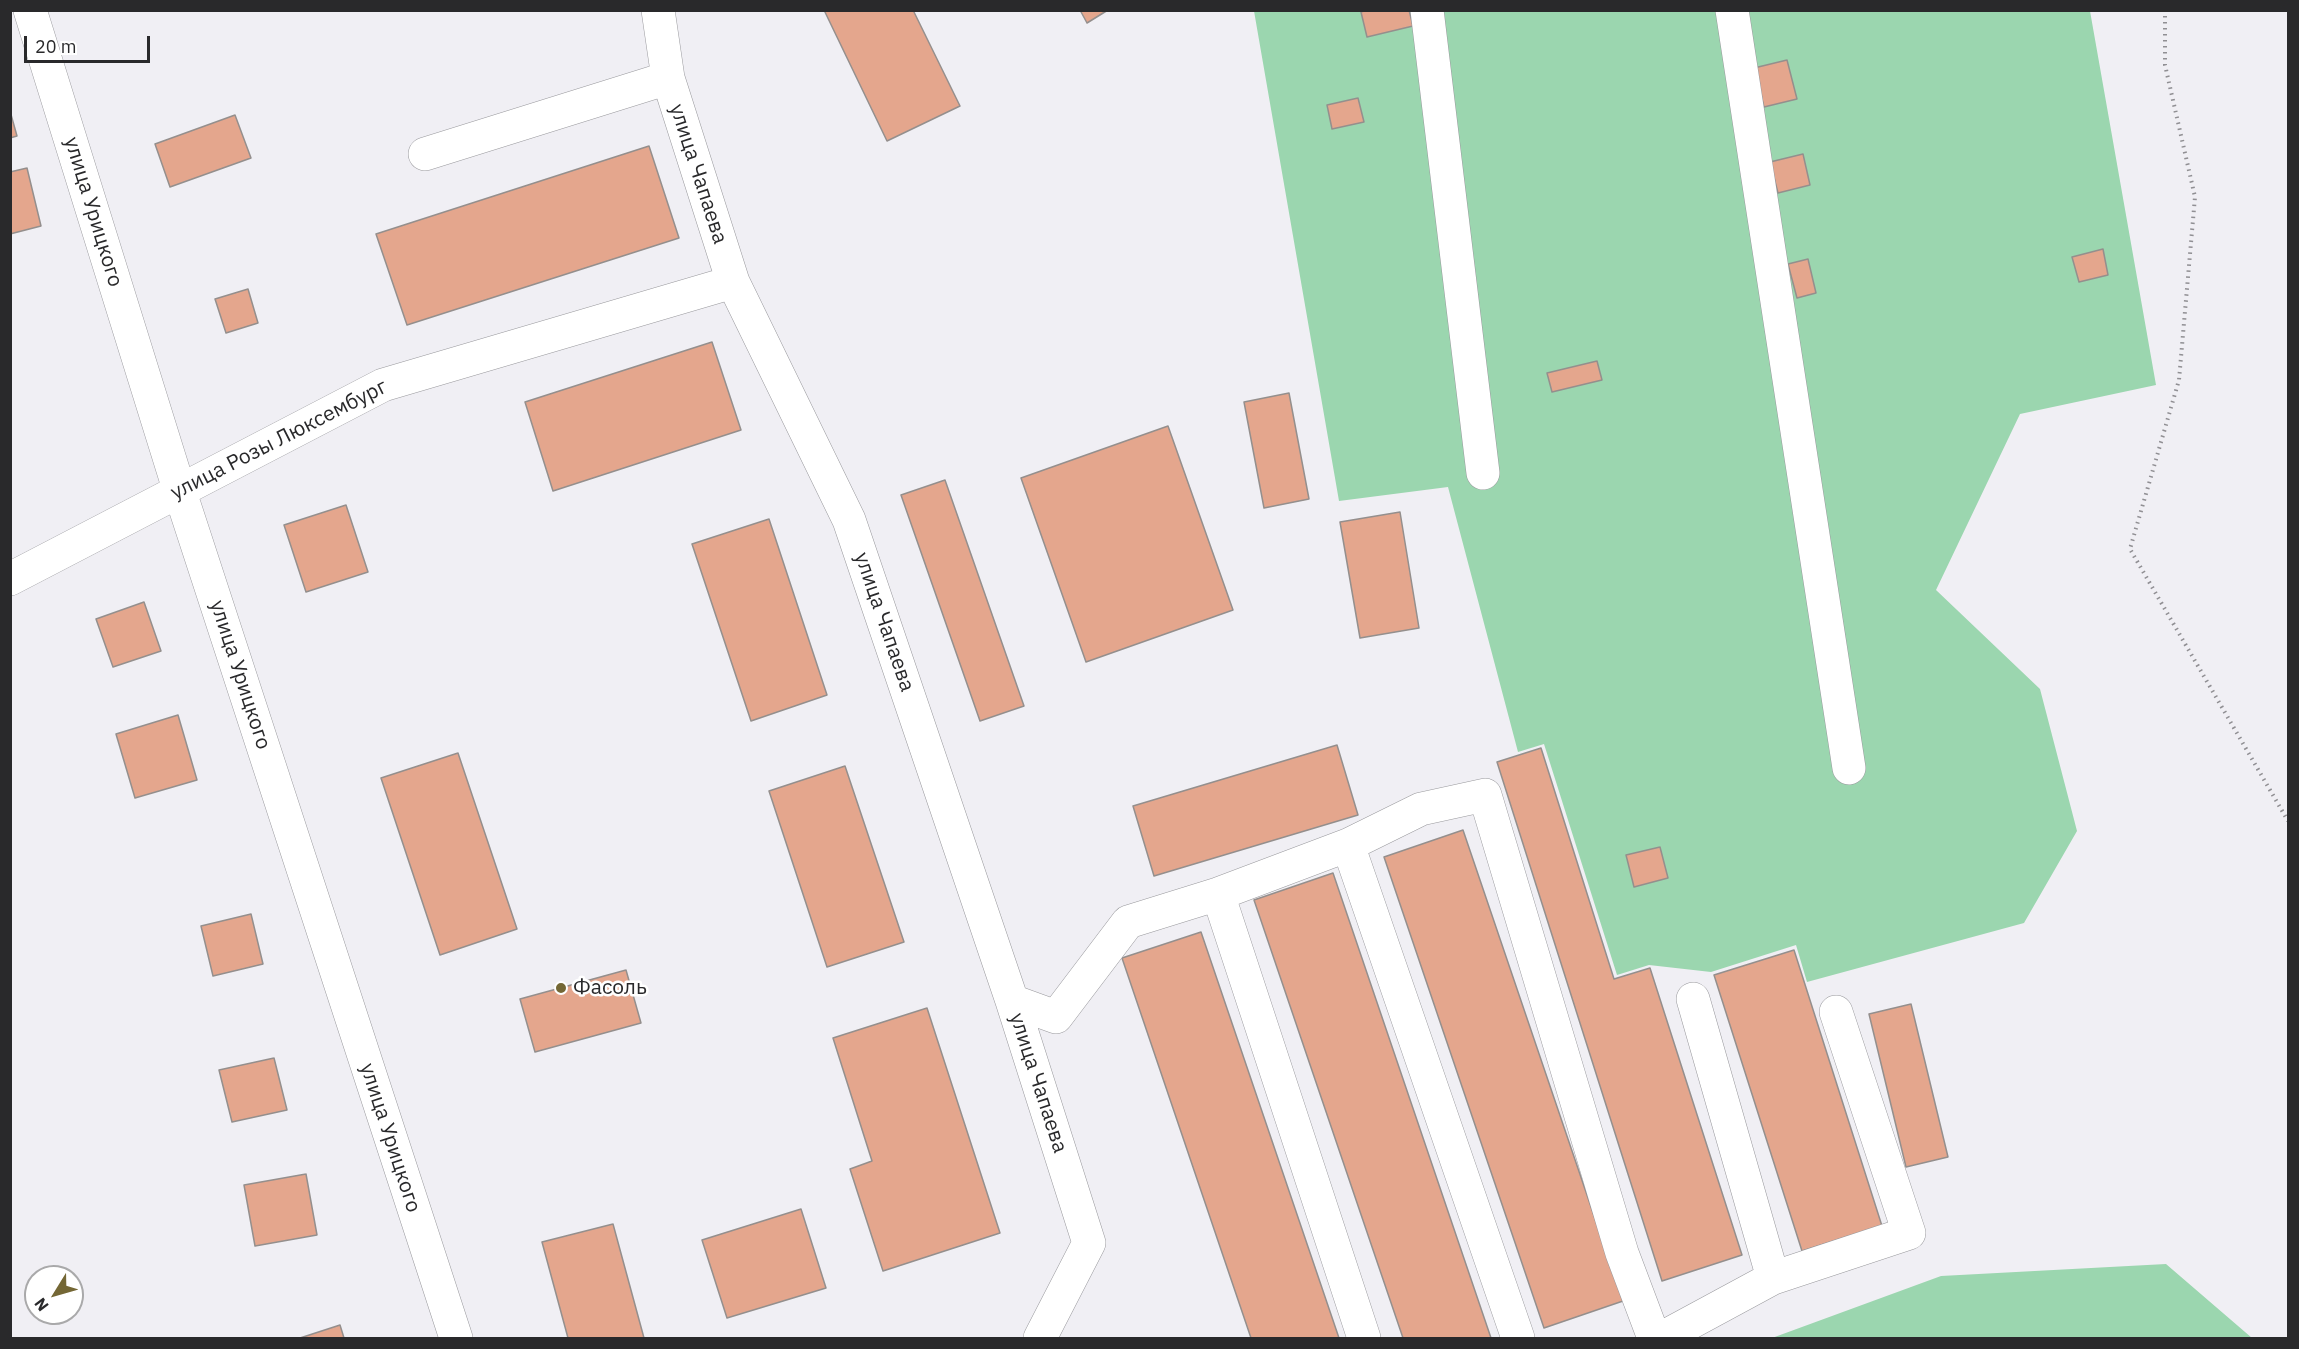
<!DOCTYPE html>
<meta charset="utf-8">
<style>
body{margin:0}
#map{position:relative;width:2299px;height:1349px;overflow:hidden;background:#f0eff4;font-family:"IBM Plex Sans",sans-serif}
canvas{display:block}
.frame{position:absolute;inset:0;border:12px solid #29292b;pointer-events:none}
.north{position:absolute;left:24px;top:1265px;width:60px;height:60px;box-sizing:border-box;background:#fff;border:2px solid #a9a9aa;border-radius:50%;rotate:233deg;font-size:16px;font-weight:700;line-height:24px;text-align:center;color:#29292b}
.north::after{content:'';display:block;margin:auto;width:21px;height:27px;background:#746735;clip-path:polygon(50% 0,100% 100%,50% 72%,0 100%)}
.scale{position:absolute;left:24px;top:36px;width:126px;height:27px;box-sizing:border-box;border:3px solid #29292b;border-top:0;padding-left:8px;font-size:18px;line-height:21px;white-space:nowrap;color:#29292b;-webkit-text-stroke:4px #fff;paint-order:stroke}
</style>
<div id="map">
<canvas width="2299" height="1349"></canvas>
<div class="frame"></div>
<div class="north">N</div>
<div class="scale">20 m</div>
</div>
<script>
const ctx = document.querySelector('canvas').getContext('2d');
ctx.lineJoin = 'round';
function fillPath(path, color) { ctx.fillStyle = color; ctx.fill(path, 'evenodd'); }
const shape = rows => new Path2D(rows.map(r => 'M' + r).join(''));
function stroke(path, color, width, dash) { ctx.strokeStyle = color; ctx.lineWidth = width; ctx.lineCap = dash ? 'butt' : 'round'; ctx.setLineDash(dash || []); ctx.stroke(path); }
function write(font, color, halo, rows, align = 'center') {
  ctx.font = font + ' "IBM Plex Sans",sans-serif'; ctx.lineWidth = 5; ctx.setLineDash([]); ctx.textBaseline = 'middle'; ctx.strokeStyle = halo; ctx.fillStyle = color; for (const [text, x, y, turn = 0] of rows) {
    ctx.save(); ctx.translate(x, y); ctx.rotate((+turn || 0) * Math.PI / 180); ctx.textAlign = isNaN(turn) ? turn : align; if (halo) ctx.strokeText(text, 0, 0); ctx.fillText(text, 0, 0); ctx.restore();
  }
}
fillPath(shape([
 [1254,11,2090,11,2156,385,2020,414,1936,590,2040,689,2077,831,2024,923,1807,982,1796,945,1711,972,1649,965,1617,975,1544,744,1518,752,1448,487,1339,501],
 [2166,1264,2252,1338,1772,1338,1941,1276]
]), '#9bd6af');
const building = shape([
 [824,10,913,10,960,106,887,141,824,10],
 [1080,10,1108,10,1087,23,1080,10],
 [1367,10,1409,10,1413,26,1367,37,1361,12,1367,10],
 [1787,60,1797,99,1764,107,1754,68,1787,60],
 [1358,98,1364,122,1332,129,1327,105,1358,98],
 [10,111,17,136,10,138,10,111],
 [235,115,251,158,170,187,155,144,235,115],
 [649,146,679,238,407,325,376,234,649,146],
 [1803,154,1810,185,1778,193,1770,162,1803,154],
 [27,168,41,226,10,234,10,172,27,168],
 [2103,249,2108,275,2079,282,2072,257,2103,249],
 [1808,259,1816,293,1797,298,1788,264,1808,259],
 [248,289,258,323,226,333,215,299,248,289],
 [712,342,741,430,553,491,525,402,712,342],
 [1597,361,1602,380,1552,392,1547,373,1597,361],
 [1289,393,1309,499,1264,508,1244,402,1289,393],
 [1168,426,1233,610,1086,662,1021,478,1168,426],
 [945,480,1024,706,980,721,901,495,945,480],
 [346,505,368,572,306,592,284,525,346,505],
 [1400,512,1419,628,1360,638,1340,522,1400,512],
 [769,519,827,695,751,721,692,544,769,519],
 [144,602,161,651,113,667,96,619,144,602],
 [178,715,197,780,135,798,116,734,178,715],
 [1337,745,1358,815,1154,876,1133,806,1337,745],
 [1541,748,1614,979,1650,968,1742,1255,1662,1281,1497,762,1541,748],
 [458,753,517,929,440,955,381,778,458,753],
 [845,766,904,942,827,967,769,791,845,766],
 [1463,830,1623,1301,1544,1328,1384,857,1463,830],
 [1660,847,1668,878,1634,887,1626,855,1660,847],
 [1333,873,1491,1338,1403,1338,1254,900,1333,873],
 [251,914,263,964,213,976,201,926,251,914],
 [1201,932,1339,1338,1251,1338,1122,958,1201,932],
 [1794,950,1882,1226,1802,1251,1714,975,1794,950],
 [626,970,641,1023,535,1052,520,999,626,970],
 [1911,1004,1948,1157,1906,1167,1869,1014,1911,1004],
 [927,1008,1000,1233,883,1271,850,1169,872,1161,833,1038,927,1008],
 [274,1058,287,1110,232,1122,219,1070,274,1058],
 [306,1174,317,1235,255,1246,244,1185,306,1174],
 [801,1209,826,1288,727,1318,702,1240,801,1209],
 [613,1224,644,1338,568,1338,542,1242,613,1224],
 [340,1325,344,1338,300,1338,340,1325]
]);
fillPath(building, '#e4a68d');
stroke(building, '#948f8d', 1.5);
const minor = shape([
 [30,10,179,489,456,1338],
 [658,10,668,78,733,282,849,520,1012,1001,1089,1243,1040,1338],
 [1427,10,1483,473],
 [1732,10,1849,768],
 [425,154,668,78],
 [10,579,383,385,733,282],
 [1348,845,1518,1338],
 [1218,894,1364,1338],
 [1012,1001,1056,1017,1128,922,1218,894,1348,845,1421,809,1485,795,1622,1253,1654,1338],
 [1773,1278,1909,1233,1836,1012],
 [1662,1338,1773,1278,1693,999]
]);
stroke(minor, '#99999d', 34);
stroke(shape([
 [2165,10,2165,65,2195,197,2179,380,2130,549,2288,821]
]), '#908f93', 4, [1.5, 4.5]);
stroke(minor, '#fff', 33);
for (const [x, y, r, color] of [
 [561,988,6,"#746735"]
]) { const dot = new Path2D(); dot.arc(x, y, r, 0, 2 * Math.PI); ctx.fillStyle = color; ctx.fill(dot); stroke(dot, '#fff', 2); }
write('21px', '#29292b', '#fff', [
 ["улица Чапаева",698,174,72],
 ["улица Урицкого",93,212,73],
 ["улица Розы Люксембург",279,440,-27],
 ["улица Чапаева",884,622,71],
 ["улица Урицкого",240,675,72],
 ["улица Чапаева",1038,1083,72],
 ["улица Урицкого",390,1138,72]
]);
write('21px', '#29292b', '#fff', [
 ["Фасоль",573,988]
], 'left');
</script>
